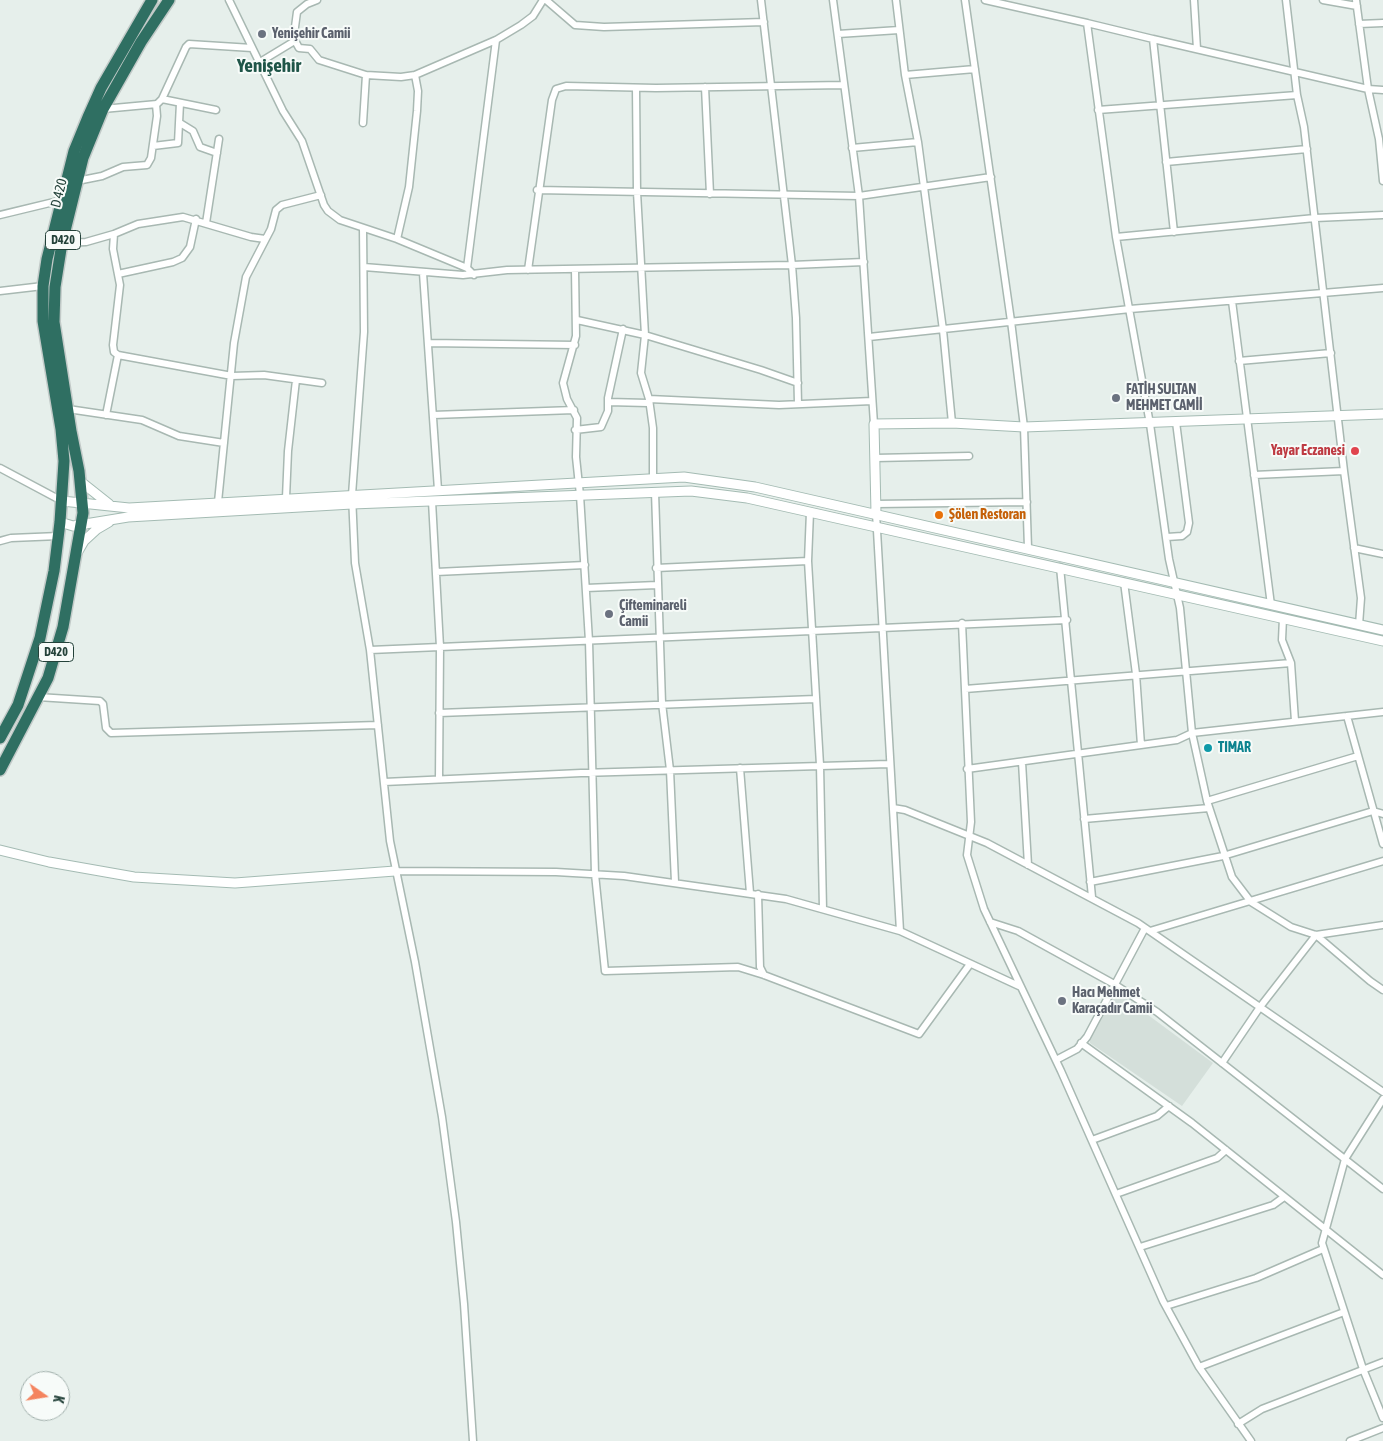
<!DOCTYPE html>
<meta charset="utf-8">
<style>
body{margin:0}
#map{position:relative;width:1383px;height:1441px;overflow:hidden;background:#e6efeb;font-family:"Asap Condensed",sans-serif}
canvas{display:block}
.north{position:absolute;left:20px;top:1371px;width:50px;height:50px;box-sizing:border-box;background:#f7fbf9;border:1px solid #a3b1ad;border-radius:50%;rotate:103deg;font-size:14px;font-weight:700;line-height:20px;text-align:center;color:#24423a}
.north::after{content:'';display:block;margin:auto;width:18px;height:22px;background:#f4845f;clip-path:polygon(50% 0,100% 100%,50% 72%,0 100%)}
</style>
<div id="map">
<canvas width="1383" height="1441"></canvas>
<div class="north">K</div>
</div>
<script>
const ctx = document.querySelector('canvas').getContext('2d');
ctx.lineJoin = 'round';
function fillPath(path, color) { ctx.fillStyle = color; ctx.fill(path, 'evenodd'); }
const shape = rows => new Path2D(rows.map(r => 'M' + r).join(''));
function stroke(path, color, width, dash) { ctx.strokeStyle = color; ctx.lineWidth = width; ctx.lineCap = dash ? 'butt' : 'round'; ctx.setLineDash(dash || []); ctx.stroke(path); }
function write(font, color, halo, rows, align = 'center') {
  ctx.font = font + ' "Asap Condensed",sans-serif'; ctx.lineWidth = 4; ctx.setLineDash([]); ctx.textBaseline = 'middle'; ctx.strokeStyle = halo; ctx.fillStyle = color; for (const [text, x, y, turn = 0] of rows) {
    ctx.save(); ctx.translate(x, y); ctx.rotate((+turn || 0) * Math.PI / 180); ctx.textAlign = isNaN(turn) ? turn : align; if (halo) ctx.strokeText(text, 0, 0); ctx.fillText(text, 0, 0); ctx.restore();
  }
}
fillPath(shape([
 [1117,992,1213,1063,1182,1106,1090,1043,1090,1038,1112,993]
]), '#d4dfda');
const street = shape([
 [229,0,283,111,302,141,324,205,328,211,340,220,397,239,467,268,474,275],
 [546,0,575,25,604,27,764,22],
 [761,0,792,265,796,318,798,404],
 [833,0,859,196,874,424],
 [896,0,905,75,918,142,943,330,952,423],
 [965,0,1011,321,1024,427,1028,548],
 [985,0,1087,23,1116,237,1150,424,1169,559,1180,608,1192,733,1207,801,1232,877,1251,902,1291,927,1316,935,1383,925],
 [1194,0,1197,49],
 [1286,0,1297,95,1304,127,1344,471,1361,598,1359,625],
 [1323,0,1357,6],
 [1356,0,1368,89,1379,139,1383,181],
 [1087,23,1153,39],
 [1359,24,1383,23],
 [838,34,899,30],
 [294,39,299,48,310,49,319,60,366,75,401,77,415,75,496,40,521,25,533,16,543,0],
 [260,62,293,42,297,12,307,4,317,0],
 [905,75,975,69],
 [705,87,710,194],
 [636,88,637,192,645,335,641,373,649,399,653,428,653,479],
 [162,99,216,110],
 [103,109,157,104,162,99,186,47,189,44,252,48],
 [1098,110,1297,95],
 [180,123,193,131,200,147,217,153],
 [363,123,366,75],
 [153,146,178,143,180,103],
 [852,148,918,142],
 [1166,162,1307,149],
 [77,181,102,176,123,167,147,165,151,158,157,116,156,104],
 [537,190,859,196,991,177],
 [0,215,62,200],
 [206,223,219,139],
 [363,228,364,332,352,495,355,563,370,650,390,841,415,962,442,1117,456,1222,464,1304,473,1441],
 [1174,232,1153,39,1368,89,1383,90],
 [1116,237,1315,218,1383,215],
 [397,239,409,187,417,111,418,91,415,75],
 [62,243,86,242,114,234,138,224,183,217,251,237,265,239],
 [364,267,463,275,507,270,792,265,864,262],
 [467,268,496,40],
 [575,269,576,336,563,383,567,399,577,418,576,457,580,495,589,641,595,874,605,971,738,967,764,975,919,1034,970,964],
 [528,270,552,100,556,89,566,86,656,88,844,85],
 [423,273,438,490],
 [118,274,173,262,182,258,190,247,196,219],
 [0,291,43,286],
 [1232,301,1271,605],
 [577,320,645,335,761,370,798,383],
 [869,337,1130,309,1383,288],
 [428,343,575,345],
 [118,355,232,376,264,375,322,383],
 [1239,361,1331,353],
 [649,399,779,405,872,401],
 [608,402,648,403],
 [68,409,142,420,179,436,224,443],
 [106,415,118,355,114,352,113,345,120,285,113,249,114,234],
 [433,415,574,410],
 [575,430,601,427,608,411,608,398,623,329],
 [875,458,969,456],
 [0,468,62,501],
 [1254,475,1344,471],
 [655,492,662,703,670,770,675,882],
 [286,498,288,451,296,380],
 [432,501,440,647,439,779],
 [218,502,234,343,246,277,271,229,276,210,282,205,321,195],
 [876,504,1027,502],
 [810,512,808,561,820,765,823,909],
 [876,513,900,931],
 [1167,537,1182,536,1187,532,1189,523,1176,422],
 [0,541,11,538,59,536],
 [1354,548,1383,554],
 [1060,567,1092,897],
 [656,568,808,561],
 [436,572,585,565],
 [1124,582,1136,674,1141,745],
 [586,588,657,585],
 [1283,618,1282,640,1291,663,1295,721],
 [962,623,971,822,967,855,984,909,1061,1071,1163,1301,1199,1367,1251,1441],
 [370,650,1067,620],
 [965,689,1291,663],
 [38,697,100,701,103,704,106,728,111,733,378,725],
 [439,713,816,699],
 [1347,716,1383,844],
 [1022,762,1028,865],
 [740,768,750,893],
 [967,769,1177,740,1192,733,1383,712],
 [384,782,581,773,889,764],
 [1207,801,1358,756],
 [893,808,905,810,987,843,1138,923,1383,1092],
 [1084,819,1209,808],
 [395,871,556,872,624,876,786,899,900,931,1021,987],
 [1090,882,1223,856,1373,811,1383,814],
 [758,894,760,967,764,975],
 [990,922,1018,931,1114,984,1157,1012,1383,1189],
 [1150,931,1383,861],
 [1081,1043,1192,1123,1383,1275],
 [1056,1060,1077,1049,1087,1037,1145,928],
 [1222,1063,1260,1007,1316,935,1370,981,1383,990],
 [1383,1099,1345,1159,1322,1243,1363,1369,1383,1418],
 [1092,1140,1157,1116,1169,1106],
 [1116,1194,1217,1158,1226,1150],
 [1140,1247,1273,1205,1284,1197],
 [1166,1306,1256,1278,1323,1249],
 [1199,1367,1344,1312],
 [1238,1424,1262,1409,1383,1362],
 [1350,1441,1383,1428]
]);
const secondary = shape([
 [80,481,109,504],
 [62,501,129,508,684,477,755,487,1383,630],
 [876,513,874,424,952,423,1024,427,1383,414],
 [60,522,73,526,128,517,352,504,691,491,747,498,1383,641],
 [77,553,84,541,97,529,109,522],
 [0,850,49,862,134,877,235,883,395,871]
]);
const highway = shape([
 [0,738,18,705,40,638,54,571,60,522,64,461,61,429,43,321,43,286,47,259,74,151,88,117,101,88,152,0],
 [0,770,48,678,63,627,83,513,79,471,71,431,54,322,55,287,62,243,83,158,103,109,141,42,169,0]
]);
stroke(street, '#a8b8b2', 9);
stroke(secondary, '#a4bbb3', 11);
stroke(highway, '#c2cac8', 14);
stroke(street, '#fff', 6);
stroke(secondary, '#fff', 9);
stroke(highway, '#2f6f62', 11);
for (const [x, y, r, color] of [
 [262,34,5,"#6b7280"],
 [1116,398,5,"#6b7280"],
 [1355,451,5,"#e0444e"],
 [939,515,5,"#e8710a"],
 [609,614,5,"#6b7280"],
 [1208,748,5,"#0f9aa8"],
 [1062,1001,5,"#6b7280"]
]) { const dot = new Path2D(); dot.arc(x, y, r, 0, 2 * Math.PI); ctx.fillStyle = color; ctx.fill(dot); stroke(dot, '#f7fbf9', 2); }
for (const [x, y, w] of [
 [63,240,35],
 [56,652,35]
]) { const box = new Path2D(); box.roundRect(x - w / 2, y - 9.5, w, 19, 4); ctx.fillStyle = '#f7fbf9'; ctx.fill(box); stroke(box, '#24423a', 1); }
write('bold 12px', '#24423a', null, [
 ["D420",63,240],
 ["D420",56,652]
]);
write('bold 14px', '#5b616d', '#f7fbf9', [
 ["Yenişehir Camii",272,34],
 ["FATİH SULTAN",1126,390],
 ["MEHMET CAMİİ",1126,406],
 ["Çifteminareli",619,606],
 ["Camii",619,622],
 ["Hacı Mehmet",1072,993],
 ["Karaçadır Camii",1072,1009]
], 'left');
write('14px', '#24423a', '#f7fbf9', [
 ["D 420",59,193,-76]
]);
write('bold 14px', '#be3a42', '#f7fbf9', [
 ["Yayar Eczanesi",1345,451]
], 'right');
write('bold 14px', '#c56008', '#f7fbf9', [
 ["Şölen Restoran",949,515]
], 'left');
write('bold 14px', '#0d838f', '#f7fbf9', [
 ["TIMAR",1218,748]
], 'left');
write('bold 19px', '#1f5548', '#f7fbf9', [
 ["Yenişehir",269,66]
]);
</script>
